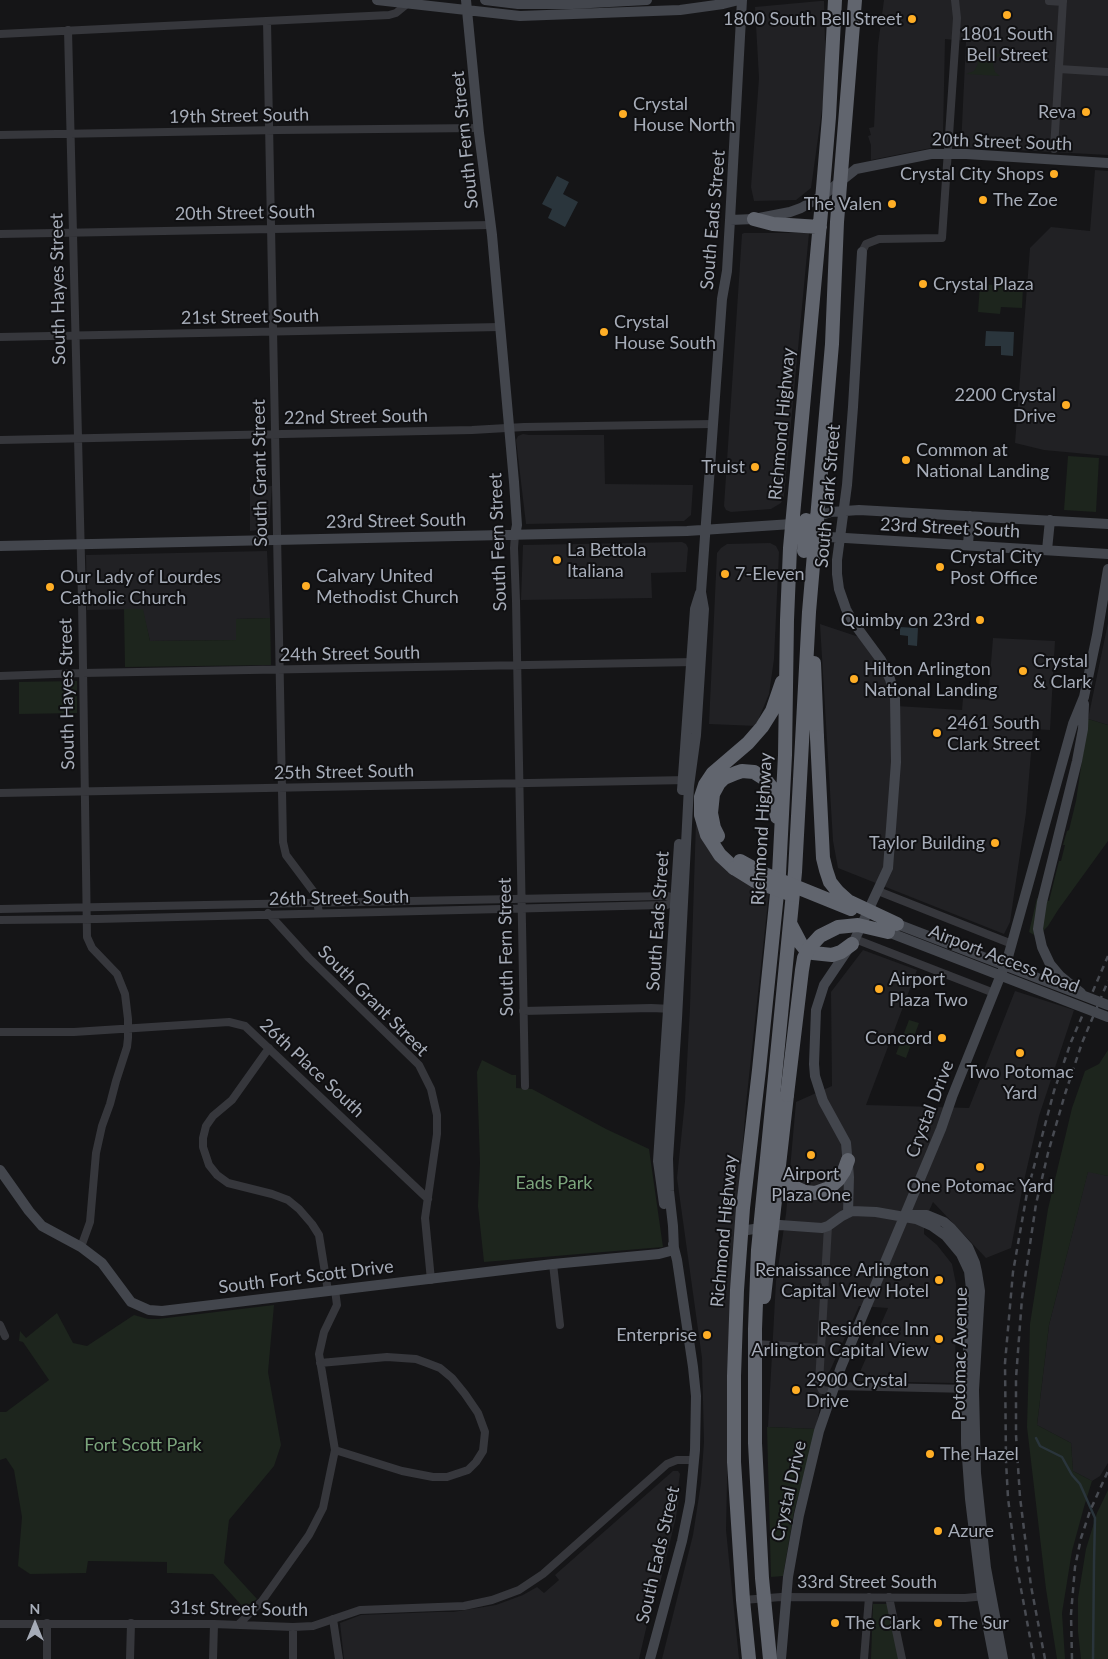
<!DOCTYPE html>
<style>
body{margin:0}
#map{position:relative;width:1108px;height:1659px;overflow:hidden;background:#151517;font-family:Lato,sans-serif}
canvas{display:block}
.north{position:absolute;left:10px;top:1599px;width:50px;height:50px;-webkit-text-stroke:4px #101012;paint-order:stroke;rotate:0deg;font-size:14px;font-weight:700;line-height:20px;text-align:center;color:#a6acb8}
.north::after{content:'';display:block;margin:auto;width:18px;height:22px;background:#a6acb8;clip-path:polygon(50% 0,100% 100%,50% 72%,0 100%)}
</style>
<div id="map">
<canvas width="1108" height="1659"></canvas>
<div class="north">N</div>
</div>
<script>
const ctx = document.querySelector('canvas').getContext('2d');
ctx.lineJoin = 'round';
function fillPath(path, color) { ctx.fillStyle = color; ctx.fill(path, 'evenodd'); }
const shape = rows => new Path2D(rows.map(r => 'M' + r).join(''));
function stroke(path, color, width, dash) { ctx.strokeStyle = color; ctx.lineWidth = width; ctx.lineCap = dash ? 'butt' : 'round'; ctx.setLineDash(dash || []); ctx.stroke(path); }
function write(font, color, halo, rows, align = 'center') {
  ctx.font = font + ' Lato,sans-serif'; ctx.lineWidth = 4; ctx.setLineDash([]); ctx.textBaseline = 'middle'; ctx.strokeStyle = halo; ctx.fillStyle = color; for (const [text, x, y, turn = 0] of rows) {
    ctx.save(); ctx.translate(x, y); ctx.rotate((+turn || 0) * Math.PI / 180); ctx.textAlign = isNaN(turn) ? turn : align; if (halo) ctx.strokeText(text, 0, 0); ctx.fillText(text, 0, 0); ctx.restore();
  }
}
fillPath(shape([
 [884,0,1108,0,1108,155,961,147,966,41,945,39,943,133,941,138,931,148,871,160,871,145,868,136,871,135,869,128,874,127,878,45],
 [820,1,824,1,826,81,811,188,796,200,754,201,751,187,759,78,755,7],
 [1095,170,1108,171,1108,456,1044,450,1015,443,1030,248,1051,227,1090,231],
 [744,233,809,233,784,496,781,503,771,509,731,512,726,510,724,506,742,234],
 [523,434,529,435,604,435,605,484,693,485,691,515,684,521,526,524,516,440,518,436],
 [272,486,269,526,268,529,250,531,250,487],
 [682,542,686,544,688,548,686,572,651,573,652,598,521,600,523,545],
 [770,543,776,546,779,552,774,659,769,694,759,718,761,720,757,726,709,724,717,553,721,548,727,544],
 [267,551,270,618,236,619,236,640,150,641,142,609,87,610,86,555],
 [1108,623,1108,725,1088,719],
 [820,624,862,638,877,659,897,706,962,710,963,698,988,700,993,638,1055,641,1050,730,1033,729,1026,813,1010,922,1004,934,838,868,833,841],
 [696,821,706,846,720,864,769,892,746,1104,731,1294,726,1530,739,1659,662,1659,693,1535,701,1483,704,1442,702,1358,677,1178,685,1101,690,1007],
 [863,950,917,970,866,1105,969,1108,1015,991,1074,1010,1039,1116,1023,1185,1011,1248,986,1258,933,1202,924,1222,924,1234,937,1245,952,1264,956,1284,955,1383,856,1381,888,1308,859,1306,824,1384,816,1429,768,1427,776,1281,786,1214,796,1102,832,1086,831,992],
 [1088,1171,1108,1176,1108,1463,1100,1476,1092,1481,1073,1471,1071,1443,1037,1425,1049,1325],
 [673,1471,678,1471,680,1474,677,1496,679,1499,676,1517,660,1583,652,1603,639,1659,344,1659,340,1623,361,1615,437,1612,453,1612,496,1605,523,1595,537,1587,544,1593,559,1580,555,1575]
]), '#212124');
fillPath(shape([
 [968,52,1002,54,995,58,993,65,995,72,1000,76,966,74,974,71,978,64,975,56],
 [980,284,1023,287,1022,308,1001,307,1000,314,978,312],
 [1068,456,1099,458,1096,512,1064,510],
 [124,609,143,609,150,641,236,640,236,619,270,618,271,665,125,667],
 [77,681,77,713,19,714,19,682],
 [1088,719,1108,725,1108,841,1058,910,1048,926,1042,932,1034,935,1029,932,1037,898,1049,901,1059,861,1061,861,1065,845,1063,845,1067,831,1069,830,1076,801],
 [909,1020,919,1023,906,1058,896,1054],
 [1108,1050,1108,1176,1088,1172,1049,1325,1037,1425,1071,1443,1073,1471,1092,1481,1084,1507,1072,1551,1062,1613,1065,1659,1057,1659,1046,1589,1027,1427,1030,1324,1048,1209,1072,1108,1085,1071,1099,1064],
 [482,1060,512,1075,516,1075,516,1088,532,1089,606,1129,649,1149,663,1247,484,1262,478,1206,480,1163,477,1072],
 [274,1305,268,1372,281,1445,274,1466,229,1520,224,1563,257,1599,244,1608,213,1574,167,1573,167,1562,88,1561,86,1573,30,1574,18,1566,22,1517,14,1470,6,1458,0,1460,0,1412,6,1412,49,1380,23,1342,19,1341,20,1331,26,1338,57,1313,73,1343,87,1346,134,1315,148,1319,158,1319],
 [767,1427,816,1429,794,1512,783,1576,771,1577],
 [1108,1490,1108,1659,1081,1659,1078,1632,1078,1598,1086,1549,1097,1513],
 [873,1604,888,1604,899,1659,871,1659]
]), '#1d251d');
fillPath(shape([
 [557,176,569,182,563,194,578,202,565,227,548,218,552,209,542,204],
 [986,331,1014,332,1013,356,1001,355,1001,346,985,346],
 [900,627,918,628,917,646,908,645,908,636,900,635]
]), '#2a353c');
stroke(shape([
 [1036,1438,1040,1446,1062,1457,1072,1475,1080,1484,1095,1518,1094,1562,1093,1659]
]), '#2a353c', 2.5);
stroke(shape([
 [1049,1,1063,2],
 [267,21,283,842,286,855,316,895,319,913],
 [68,30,82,600,87,937,92,948,117,974,125,994,128,1019,128,1038,127,1047,116,1081,110,1104,102,1126,96,1153,90,1222,81,1247],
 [0,34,389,15,396,13,407,4],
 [1059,69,1108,72],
 [0,135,279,130,479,128],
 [1054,149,1063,0],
 [0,234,491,225],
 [862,252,866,244,879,239,942,238,957,18,955,0],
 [0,337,500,327],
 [0,440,472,430,524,427,713,424],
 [515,535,514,548,516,601,525,1086],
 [0,676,82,673,695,662],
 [0,793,688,780],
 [878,891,1012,944],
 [0,909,667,896,679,899],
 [268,913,309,958,419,1065,431,1089,437,1115,437,1134,425,1218,431,1280],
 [0,920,97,919,663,905,667,905,676,899],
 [855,939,994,993],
 [523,1011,651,1008,673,1009],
 [0,1032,74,1032,229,1022,245,1026,428,1199],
 [269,1048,232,1100,213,1116,206,1126,203,1138,203,1147,209,1165,217,1175,228,1183,272,1194,288,1200,299,1209,312,1224,319,1235,328,1291],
 [828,1226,819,1383,822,1390,833,1391],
 [553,1264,560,1325],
 [0,1325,5,1336],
 [755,1344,821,1348],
 [320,1363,387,1357,416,1359,427,1363,440,1368,452,1378,465,1394,478,1413,485,1432,483,1451,476,1462,468,1470,447,1477,433,1477,402,1471,335,1450],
 [835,1386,970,1389],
 [889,1597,902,1659],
 [743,1600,781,1597,965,1598,986,1596],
 [333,1619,339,1659],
 [0,1624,214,1624,293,1627,313,1626,360,1610,464,1606,492,1600,519,1590,543,1574,667,1464,677,1460,694,1460],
 [239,1624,262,1601,309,1535,323,1508,335,1450,319,1354,324,1332,337,1305,335,1290],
 [47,1659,47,1623],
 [130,1659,131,1623],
 [213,1659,214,1624],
 [293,1659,293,1627],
 [864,1659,869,1597]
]), '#36373c', 8);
stroke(shape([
 [377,0,520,16,680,10,723,4,739,0],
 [466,0,479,133,492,235,514,482,517,525,515,535],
 [485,0,518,4,572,4,647,0],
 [730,220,754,219,790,212,801,208,822,196,856,169,931,154,966,154,1108,163],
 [812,518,831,512,859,510,1108,524],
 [812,531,829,537,1108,554],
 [968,545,970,516],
 [0,546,687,531,792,524,798,522],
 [1047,550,1050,520],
 [682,790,695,609,700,593],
 [1081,993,1060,976,1050,964,1042,947,1038,929,1042,902,1077,761,1083,729,1084,704],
 [0,1170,29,1211,42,1226,81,1247,102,1263,131,1302,149,1310,162,1311,553,1264,659,1254,674,1250],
 [664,1204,658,1161,679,844],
 [848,1213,849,1177,846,1143,823,1101,815,1076,814,1064,816,1010,824,985,855,939,888,868,896,762,895,698,890,679,881,660,853,622,846,609,839,589,837,574,837,560,847,485,853,407,862,252],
 [912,1215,927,1215,944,1222,951,1228,968,1247,975,1263,977,1272,980,1291,974,1390,976,1473,986,1568,1003,1659],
 [741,1231,780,1225,822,1228,828,1226,842,1216,852,1211,876,1212,916,1219,932,1226,946,1236,961,1254,969,1271,971,1289,966,1389,966,1444,970,1499,982,1597,994,1659],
 [674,1250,673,1226,669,1191,668,1159,677,1019,689,786,696,735,704,609,701,592,722,299,727,271,730,220,742,0],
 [650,1659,682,1541,690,1502,695,1450,696,1396,693,1367,677,1260,673,1244],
 [781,1659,788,1577,799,1515,819,1431,841,1367,941,1129,952,1097,1008,957,1073,724,1084,697,1097,635,1108,569]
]), '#43464d', 10);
stroke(shape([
 [754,219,773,224,820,227],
 [804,551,806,520],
 [814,663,817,737],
 [718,836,714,828,711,813,713,794,719,783,724,778,736,773,742,771,754,772,765,779,772,788,777,817],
 [734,868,720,855,707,835,701,815,701,797,705,785,713,773,748,743,762,727,772,711,782,682],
 [791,925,801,944,805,949,813,953,832,955,841,952,852,944],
 [778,1169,784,1180,791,1186,805,1192,815,1193,829,1188,838,1180,844,1171,848,1160],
 [764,1297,787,1095],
 [749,1659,743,1600,734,1462,734,1376,737,1290,743,1208,759,1070,779,874,785,755,787,620,790,548,821,212,829,117,835,0],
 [770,1659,762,1578,755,1443,755,1329,758,1250,795,872,809,612,832,344,837,222,855,0]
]), '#61656e', 14);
stroke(shape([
 [1034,1659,1016,1562,1008,1498,1006,1461,1005,1363,1013,1272,1027,1193,1054,1091,1071,1042,1108,956],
 [1045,1659,1031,1586,1020,1497,1016,1435,1016,1378,1022,1298,1036,1204,1048,1153,1065,1094,1082,1043,1108,981],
 [1072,1659,1071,1614,1075,1567,1081,1538,1090,1511,1108,1471]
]), '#484b52', 2.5, [6, 5]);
stroke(shape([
 [897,924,1108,1005],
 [888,932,1108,1017]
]), '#43464d', 10);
stroke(shape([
 [817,737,823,858,826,870,830,882,838,892,848,901,897,924],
 [740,861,762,873,851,909],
 [734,868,755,881,792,895],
 [787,1095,802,970,804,958,809,948,820,936,838,927,858,925,888,932]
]), '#61656e', 14);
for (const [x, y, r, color] of [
 [1007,15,5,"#ffae25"],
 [912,19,5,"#ffae25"],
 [1086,112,5,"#ffae25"],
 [623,114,5,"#ffae25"],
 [1054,174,5,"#ffae25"],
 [983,200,5,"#ffae25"],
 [892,204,5,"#ffae25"],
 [923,284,5,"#ffae25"],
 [604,332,5,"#ffae25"],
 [1066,405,5,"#ffae25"],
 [906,460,5,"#ffae25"],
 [755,467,5,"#ffae25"],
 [557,560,5,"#ffae25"],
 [940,567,5,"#ffae25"],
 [725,574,5,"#ffae25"],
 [306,586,5,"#ffae25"],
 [50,587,5,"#ffae25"],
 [980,620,5,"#ffae25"],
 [1023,671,5,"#ffae25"],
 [854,679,5,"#ffae25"],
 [937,733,5,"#ffae25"],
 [995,843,5,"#ffae25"],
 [879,989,5,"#ffae25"],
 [942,1038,5,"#ffae25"],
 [1020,1053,5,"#ffae25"],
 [811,1155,5,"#ffae25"],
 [980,1167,5,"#ffae25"],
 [939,1280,5,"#ffae25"],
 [707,1335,5,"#ffae25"],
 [939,1339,5,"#ffae25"],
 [796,1390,5,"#ffae25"],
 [930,1454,5,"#ffae25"],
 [938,1531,5,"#ffae25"],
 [835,1623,5,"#ffae25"],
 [938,1623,5,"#ffae25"]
]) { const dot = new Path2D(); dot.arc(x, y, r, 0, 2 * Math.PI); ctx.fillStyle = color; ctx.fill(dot); stroke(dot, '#101012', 2); }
write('18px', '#a6acb8', '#101012', [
 ["1800 South Bell Street",902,19,"right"],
 ["1801 South",1007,34,"center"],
 ["Bell Street",1007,55,"center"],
 ["Crystal",633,104],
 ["House North",633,125],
 ["Reva",1076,112,"right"],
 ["Crystal City Shops",1044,174,"right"],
 ["The Zoe",993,200],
 ["The Valen",882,204,"right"],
 ["Crystal Plaza",933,284],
 ["Crystal",614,322],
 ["House South",614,343],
 ["2200 Crystal",1056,395,"right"],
 ["Drive",1056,416,"right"],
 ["Common at",916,450],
 ["National Landing",916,471],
 ["Truist",745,467,"right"],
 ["La Bettola",567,550],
 ["Italiana",567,571],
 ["Crystal City",950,557],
 ["Post Office",950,578],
 ["7-Eleven",735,574],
 ["Calvary United",316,576],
 ["Methodist Church",316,597],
 ["Our Lady of Lourdes",60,577],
 ["Catholic Church",60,598],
 ["Quimby on 23rd",970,620,"right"],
 ["Crystal",1033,661],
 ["& Clark",1033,682],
 ["Hilton Arlington",864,669],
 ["National Landing",864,690],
 ["2461 South",947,723],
 ["Clark Street",947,744],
 ["Taylor Building",985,843,"right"],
 ["Airport",889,979],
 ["Plaza Two",889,1000],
 ["Concord",932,1038,"right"],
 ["Two Potomac",1020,1072,"center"],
 ["Yard",1020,1093,"center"],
 ["Airport",811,1174,"center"],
 ["Plaza One",811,1195,"center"],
 ["One Potomac Yard",980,1186,"center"],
 ["Renaissance Arlington",929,1270,"right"],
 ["Capital View Hotel",929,1291,"right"],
 ["Residence Inn",929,1329,"right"],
 ["Arlington Capital View",929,1350,"right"],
 ["Enterprise",697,1335,"right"],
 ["2900 Crystal",806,1380],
 ["Drive",806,1401],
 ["The Hazel",940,1454],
 ["Azure",948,1531],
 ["The Clark",845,1623],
 ["The Sur",948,1623]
], 'left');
write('18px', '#a6acb8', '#101012', [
 ["19th Street South",239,116,-1],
 ["South Fern Street",465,140,-96],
 ["20th Street South",1002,142,2],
 ["20th Street South",245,213,-1],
 ["South Eads Street",713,220,-85],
 ["South Hayes Street",58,289,-91],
 ["21st Street South",250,317,-1],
 ["22nd Street South",356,417,-1],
 ["Richmond Highway",782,424,-85],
 ["South Grant Street",260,473,-91],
 ["South Clark Street",828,496,-85],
 ["23rd Street South",396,521,-1],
 ["23rd Street South",950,528,3],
 ["South Fern Street",498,542,-92],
 ["24th Street South",350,654,-1],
 ["South Hayes Street",67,694,-91],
 ["25th Street South",344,772,-1],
 ["Richmond Highway",762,829,-87],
 ["26th Street South",339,898,-1],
 ["South Eads Street",658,921,-86],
 ["South Fern Street",506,947,-91],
 ["Airport Access Road",1004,959,21],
 ["South Grant Street",373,1001,45],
 ["26th Place South",312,1068,43],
 ["Crystal Drive",930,1109,-69],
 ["Richmond Highway",724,1231,-85],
 ["South Fort Scott Drive",306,1277,-7],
 ["Potomac Avenue",960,1354,-89],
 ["Crystal Drive",789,1491,-77],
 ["South Eads Street",658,1555,-77],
 ["33rd Street South",867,1582],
 ["31st Street South",239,1609,1]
]);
write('18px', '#7ba57c', '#101012', [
 ["Eads Park",554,1183],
 ["Fort Scott Park",143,1445]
]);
</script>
